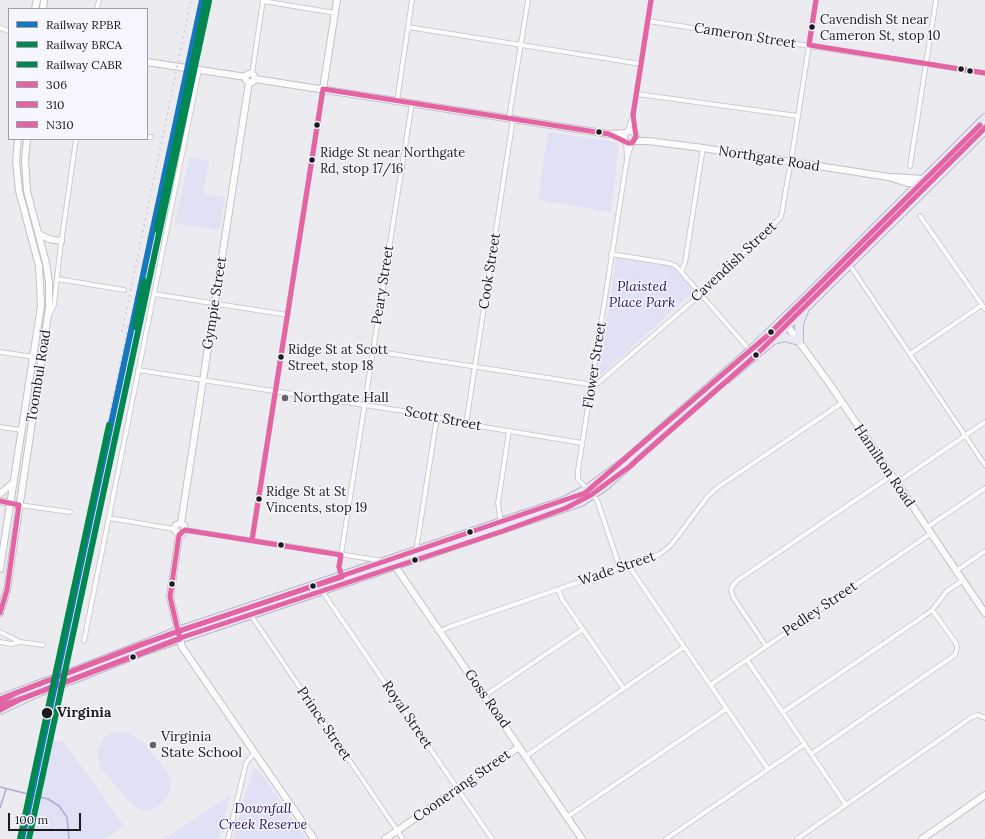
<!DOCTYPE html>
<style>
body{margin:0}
#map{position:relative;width:985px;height:839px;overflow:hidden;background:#ebebf0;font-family:Lora,serif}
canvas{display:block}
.legend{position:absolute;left:8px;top:8px;width:140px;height:132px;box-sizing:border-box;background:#f6f6fe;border:1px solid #9f9fa5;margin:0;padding:5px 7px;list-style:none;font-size:12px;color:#1c1c1f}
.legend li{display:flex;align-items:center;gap:8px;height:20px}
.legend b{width:20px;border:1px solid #9f9fa5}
.scale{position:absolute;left:8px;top:813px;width:73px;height:18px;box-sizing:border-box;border:2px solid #1c1c1f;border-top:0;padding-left:5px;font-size:12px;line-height:14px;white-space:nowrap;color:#1c1c1f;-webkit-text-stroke:3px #f6f6fe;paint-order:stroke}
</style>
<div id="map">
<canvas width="985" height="839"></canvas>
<ul class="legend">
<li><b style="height:5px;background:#1578be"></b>Railway RPBR</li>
<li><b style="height:5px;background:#008752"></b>Railway BRCA</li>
<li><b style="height:5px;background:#008752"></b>Railway CABR</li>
<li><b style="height:5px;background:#e463a4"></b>306</li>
<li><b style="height:5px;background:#e463a4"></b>310</li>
<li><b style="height:5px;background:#e463a4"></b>N310</li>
</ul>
<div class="scale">100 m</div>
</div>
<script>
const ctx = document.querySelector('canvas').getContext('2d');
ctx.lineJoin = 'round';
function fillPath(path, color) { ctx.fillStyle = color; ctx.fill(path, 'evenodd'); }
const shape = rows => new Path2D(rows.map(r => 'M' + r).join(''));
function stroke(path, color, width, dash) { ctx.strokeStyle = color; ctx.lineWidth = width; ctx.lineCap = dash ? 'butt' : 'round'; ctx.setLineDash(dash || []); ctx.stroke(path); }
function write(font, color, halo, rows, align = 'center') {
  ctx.font = font + ' Lora,serif'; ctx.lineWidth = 3; ctx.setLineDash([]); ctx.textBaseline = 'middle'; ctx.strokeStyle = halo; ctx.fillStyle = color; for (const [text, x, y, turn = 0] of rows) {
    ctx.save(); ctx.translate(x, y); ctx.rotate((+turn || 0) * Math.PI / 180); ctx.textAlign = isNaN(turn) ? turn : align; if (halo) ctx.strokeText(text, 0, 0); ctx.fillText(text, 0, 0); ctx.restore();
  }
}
fillPath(shape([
 [548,132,617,142,619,144,611,212,538,200],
 [189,158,209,161,203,194,225,197,219,230,175,223],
 [616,258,673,266,694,291,601,375,599,371],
 [120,731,130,733,142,741,168,773,171,784,168,796,159,806,150,811,143,811,133,806,100,767,97,752,102,740,110,733],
 [53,740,64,742,124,826,105,839,32,839],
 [256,768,260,772,306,839,235,839,234,836,253,769],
 [230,796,219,839,164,839]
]), '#e1e1f6');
stroke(shape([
 [0,787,48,799,59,806,67,817,69,839],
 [0,808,6,789]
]), '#acaad5', 1.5);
const street = shape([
 [263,1,335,13],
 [97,9,99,0],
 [648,21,985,73],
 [408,27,641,64],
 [0,28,9,31],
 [252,74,263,0],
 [637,94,798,116],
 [397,101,412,0],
 [633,116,634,133],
 [509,118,528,0],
 [628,131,633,115,651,0],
 [147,137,151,137],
 [627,158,632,143],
 [910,166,936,0],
 [920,216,985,309],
 [611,254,668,263,676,266,746,346],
 [849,264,985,465],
 [681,272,685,263,703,148],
 [58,279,124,290],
 [154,294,288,315],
 [50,314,54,305,60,251,76,139],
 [373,351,594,385,598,383,701,294,781,217,792,155,816,0],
 [0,352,42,358],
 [910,354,982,305],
 [138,370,429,415,466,424,582,443],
 [466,424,513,119],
 [0,427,22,430],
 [896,483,985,422],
 [587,489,578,479,578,470,627,159,626,142],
 [592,494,597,500,620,568],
 [19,505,70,512],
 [109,518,174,529],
 [501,524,498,503,509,431],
 [926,528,985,488],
 [185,530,384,561],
 [252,540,323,89],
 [416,551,436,423,439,418],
 [628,565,768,769],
 [956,571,985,551],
 [342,576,339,567,341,555,412,103],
 [558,589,562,599,624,689],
 [322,591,492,839],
 [250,614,403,839],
 [440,631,449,627,660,554,671,545,708,496,718,487,842,403],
 [0,632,20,642,43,645],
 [84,641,199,70],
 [0,642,12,644,19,642],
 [766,646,733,597,731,590,733,585,738,580,891,476],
 [747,660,846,805],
 [710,685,930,534],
 [484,696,583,629],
 [783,712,924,616,932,610,947,591,962,581],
 [811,754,955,655,957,648,956,643,932,610],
 [526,756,684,647],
 [567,817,726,709],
 [228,839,246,763,254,753],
 [666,839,805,744],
 [797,839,972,717,978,715,985,718]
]);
const secondary = shape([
 [35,9,37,0],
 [43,9,44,0],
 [147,62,246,77],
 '245.5 78a4.5 4.5 0 1 1 9 0a4.5 4.5 0 1 1-9 0Z',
 [255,79,609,134,625,133],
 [323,89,337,0],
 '624 137a6 6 0 1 1 12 0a6 6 0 1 1-12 0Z',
 [635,141,648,141,703,148,889,177,907,183,921,183],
 [892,177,924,179],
 [39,234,49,239,61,241],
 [786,324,829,383,985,613],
 [0,494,14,482],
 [0,501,14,504],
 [181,523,249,82],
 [179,535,170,597,182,647,314,839],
 [179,535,182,534,185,530,184,525,181,523],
 [179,535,174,529,176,525,181,523],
 [393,563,582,839],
 [0,569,41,306,39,266,19,191,16,161,18,139],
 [0,613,7,590,49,308,49,283,46,263,27,191,25,160,27,139],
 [385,839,519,747],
 [922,839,985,795]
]);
const highway = shape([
 [774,340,785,337,799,341,799,324,804,311],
 [727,379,772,341,985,130],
 [76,671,178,631,564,501,587,489,624,462,749,352,801,302,985,118],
 [76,678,141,652,581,502,605,486,632,462],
 [0,699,43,683],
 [0,710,41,691]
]);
stroke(street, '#c2c2c6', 5.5);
stroke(secondary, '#c2c2c6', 8);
stroke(highway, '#b7b7c2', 10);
stroke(street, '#fcfcfd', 4);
stroke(secondary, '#fcfcfd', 6);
stroke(highway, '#e9e9f3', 8);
stroke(shape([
 [122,332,191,0],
 [129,333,150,229],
 [20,839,128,326]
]), '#cbcbcb', 1.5, [2, 4]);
const highwayBridge = shape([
 [43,683,76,671],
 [41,691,76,678]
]);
stroke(highwayBridge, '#b7b7c2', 10, []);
stroke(highwayBridge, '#e9e9f3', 8);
stroke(shape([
 [809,45,985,73],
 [809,45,816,0],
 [323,89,609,134,628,143,632,143,636,137,633,115,651,0],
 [0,501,19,505,7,590,0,613],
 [185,530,341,555,339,567,342,577,178,631,170,597,179,535,185,530],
 [252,540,323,89],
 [0,699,178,631],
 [0,710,19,700,180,639,178,631]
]), '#e463a4', 5);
stroke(shape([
 [2,706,180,638,503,531,566,508,591,495,629,467,754,357,985,128]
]), '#e463a4', 5);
stroke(shape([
 [0,702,16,693,139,645,585,493,767,336,980,125]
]), '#e463a4', 5);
stroke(shape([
 [22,839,202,0]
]), '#1578be', 6);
stroke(shape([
 [29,839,209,1]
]), '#008752', 6);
stroke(shape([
 [157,230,206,1],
 [135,327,144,281],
 [20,839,109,425]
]), '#008752', 6);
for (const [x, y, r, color] of [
 [812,27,3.5,"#1c1c1f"],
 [961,69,3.5,"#1c1c1f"],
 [970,71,3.5,"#1c1c1f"],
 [317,125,3.5,"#1c1c1f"],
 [599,132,3.5,"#1c1c1f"],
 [312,160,3.5,"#1c1c1f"],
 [771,332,3.5,"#1c1c1f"],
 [756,355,3.5,"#1c1c1f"],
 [281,357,3.5,"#1c1c1f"],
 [285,398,4,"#646468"],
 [259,499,3.5,"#1c1c1f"],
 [470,532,3.5,"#1c1c1f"],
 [281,545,3.5,"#1c1c1f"],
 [415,560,3.5,"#1c1c1f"],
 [172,584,3.5,"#1c1c1f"],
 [313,586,3.5,"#1c1c1f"],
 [133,657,3.5,"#1c1c1f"],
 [47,713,6,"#1c1c1f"],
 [153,745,4,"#646468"]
]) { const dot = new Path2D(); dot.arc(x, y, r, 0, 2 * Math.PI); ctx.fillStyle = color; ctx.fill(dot); stroke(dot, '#f6f6fe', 1.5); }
write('13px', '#1c1c1f', '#f6f6fe', [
 ["Cavendish St near",820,20],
 ["Cameron St, stop 10",820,36],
 ["Ridge St near Northgate",320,153],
 ["Rd, stop 17/16",320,169],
 ["Ridge St at Scott",288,350],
 ["Street, stop 18",288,366],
 ["Ridge St at St",266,492],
 ["Vincents, stop 19",266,508]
], 'left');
write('14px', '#1c1c1f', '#f6f6fe', [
 ["Cameron Street",745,36,9],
 ["Northgate Road",769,159,9],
 ["Cavendish Street",734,262,-43],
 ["Cook Street",490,271,-81],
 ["Peary Street",383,285,-81],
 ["Gympie Street",215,303,-81],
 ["Flower Street",595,365,-81],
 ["Toombul Road",39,376,-81],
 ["Scott Street",443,419,11],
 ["Hamilton Road",884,466,56],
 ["Wade Street",617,569,-19],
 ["Pedley Street",820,609,-34],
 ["Goss Road",487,699,55],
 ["Royal Street",407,715,56],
 ["Prince Street",324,724,56],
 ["Coonerang Street",462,786,-35]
]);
write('italic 14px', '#291b61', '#f6f6fe', [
 ["Plaisted",642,287],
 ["Place Park",642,303],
 ["Downfall",263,809],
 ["Creek Reserve",263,825]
]);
write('14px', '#1c1c1f', '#f6f6fe', [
 ["Northgate Hall",293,398],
 ["Virginia",161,737],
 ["State School",161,753]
], 'left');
write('bold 14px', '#1c1c1f', '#f6f6fe', [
 ["Virginia",57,713]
], 'left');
</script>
